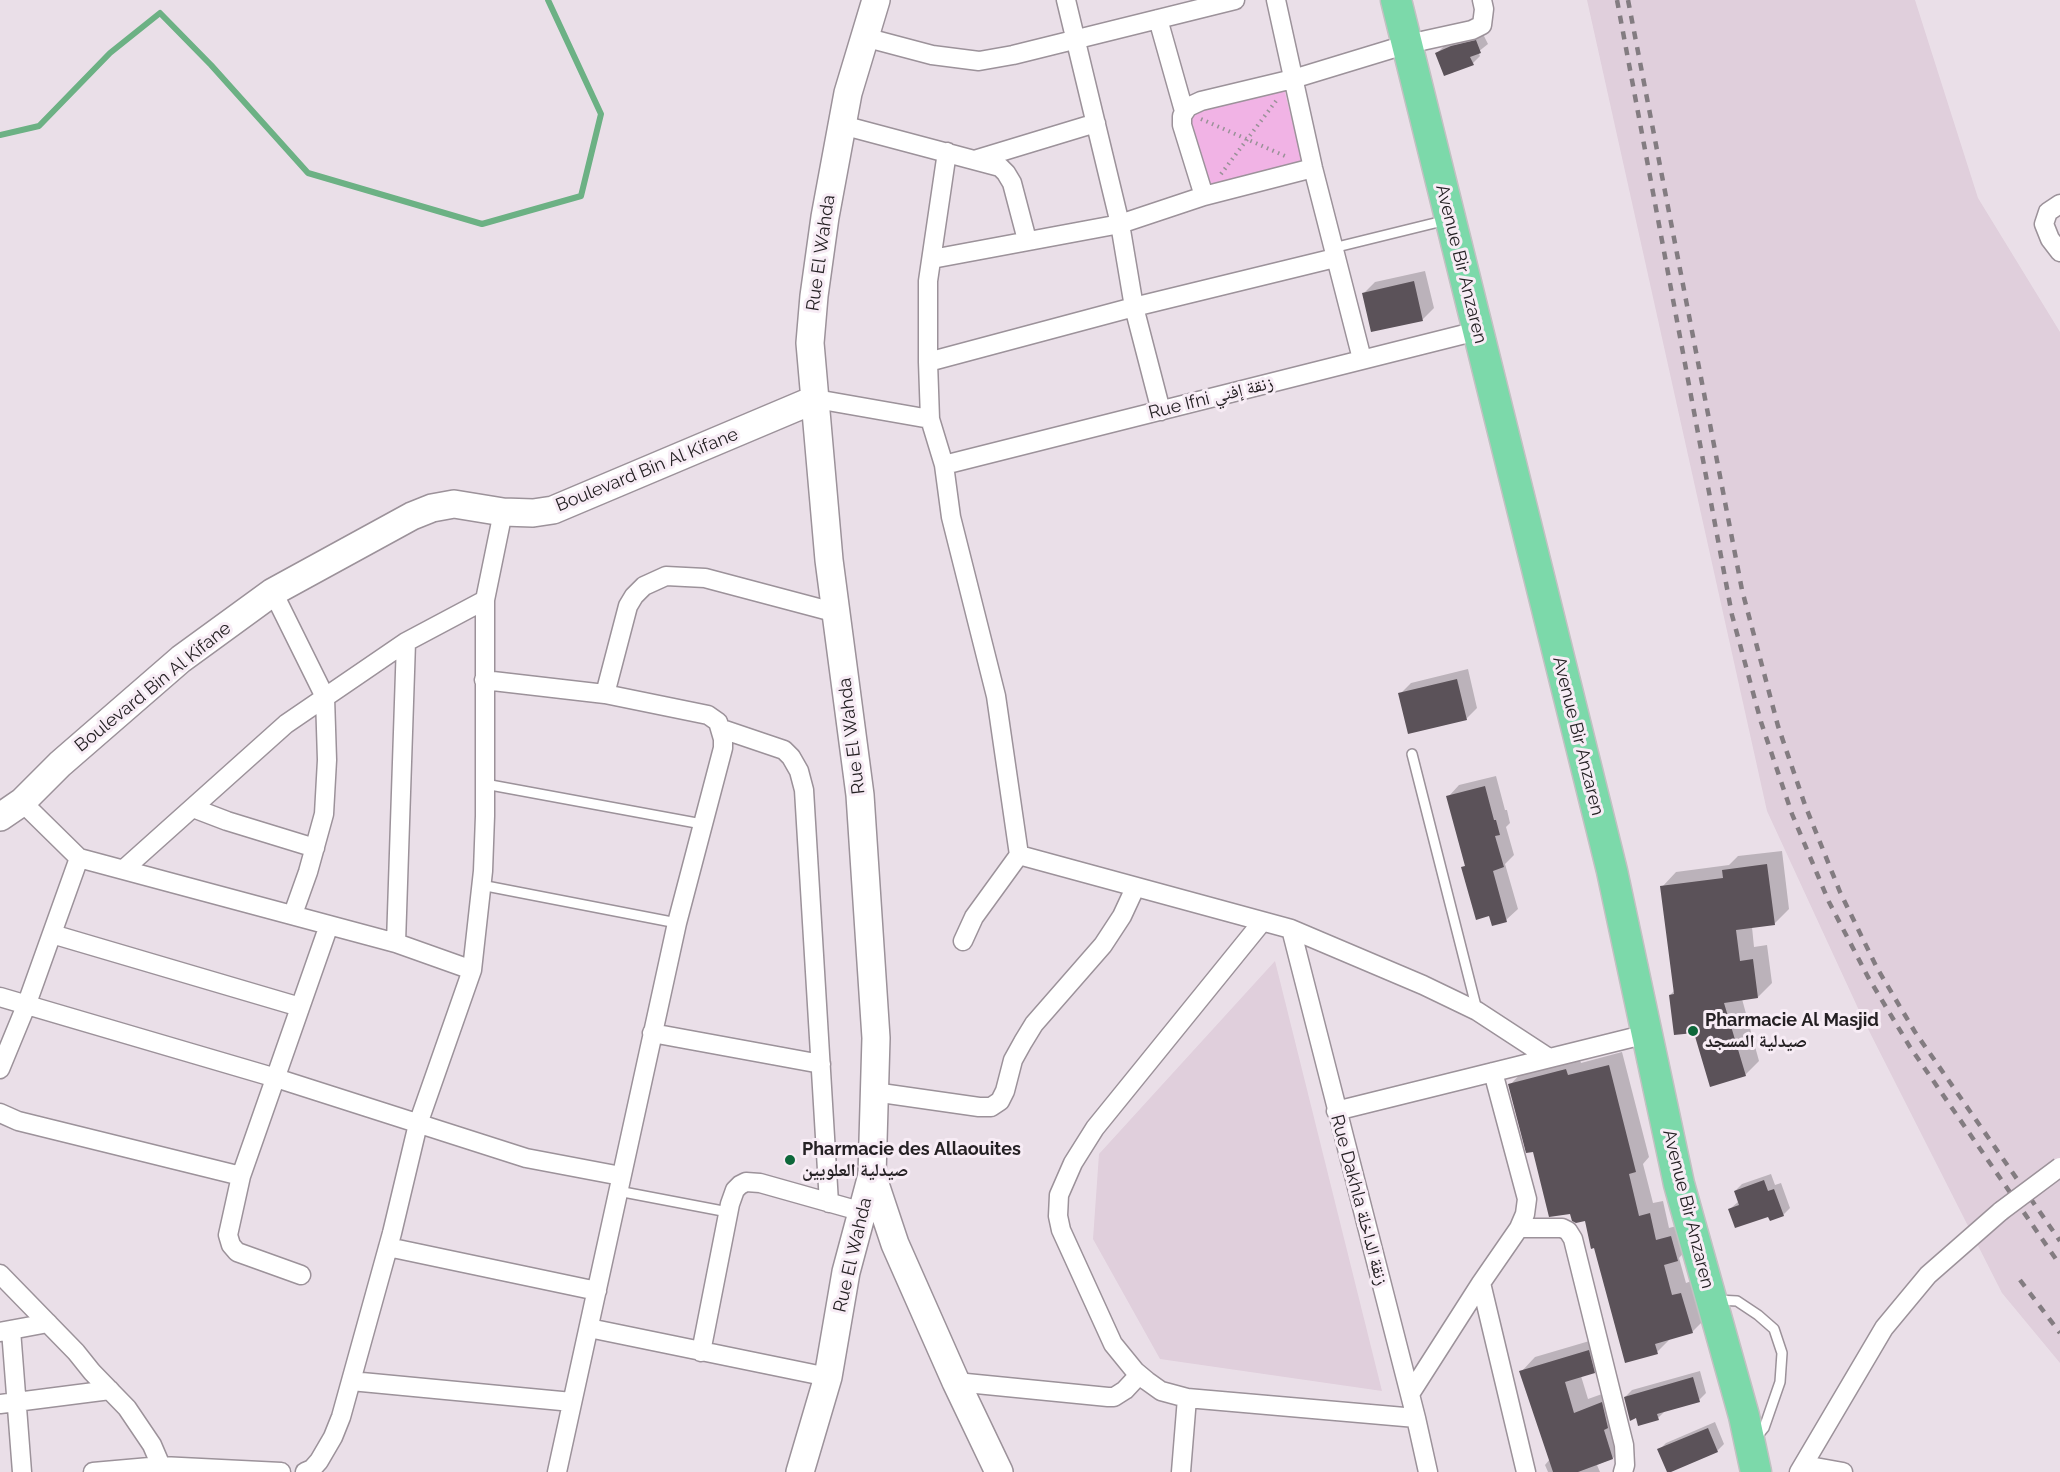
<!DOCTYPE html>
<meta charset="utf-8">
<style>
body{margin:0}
canvas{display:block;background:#eadfe8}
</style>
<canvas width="2060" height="1472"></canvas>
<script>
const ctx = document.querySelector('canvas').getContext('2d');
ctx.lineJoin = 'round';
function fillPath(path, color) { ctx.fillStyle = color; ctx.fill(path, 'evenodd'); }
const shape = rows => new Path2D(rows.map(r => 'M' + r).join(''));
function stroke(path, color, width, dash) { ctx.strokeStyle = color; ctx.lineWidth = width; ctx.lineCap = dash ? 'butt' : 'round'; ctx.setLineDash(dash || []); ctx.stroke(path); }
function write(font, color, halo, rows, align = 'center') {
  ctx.font = font + ' Raleway,"Noto Naskh Arabic",sans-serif'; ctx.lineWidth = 6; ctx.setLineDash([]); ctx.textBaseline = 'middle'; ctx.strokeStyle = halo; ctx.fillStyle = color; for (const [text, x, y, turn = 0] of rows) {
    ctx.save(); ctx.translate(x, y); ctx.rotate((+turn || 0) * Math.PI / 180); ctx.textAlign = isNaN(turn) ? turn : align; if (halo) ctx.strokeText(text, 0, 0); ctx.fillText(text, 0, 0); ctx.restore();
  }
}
fillPath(shape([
 [1587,0,1915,0,1978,198,2060,332,2060,1363,2002,1293,1863,1019,1767,811],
 [1275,961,1382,1391,1160,1359,1093,1239,1099,1154]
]), '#e0cfdc');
fillPath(shape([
 [1284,88,1302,161,1209,187,1188,122,1192,114,1198,110]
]), '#f1b3e5');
fillPath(shape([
 [1483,34,1488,44,1478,52,1480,56,1473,63,1437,53,1444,46,1460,39],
 [1425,271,1434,308,1423,319,1372,331,1364,293,1375,282],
 [1468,669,1477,708,1466,719,1400,694,1411,683],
 [1496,776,1505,810,1507,810,1510,823,1506,827,1514,855,1505,864,1518,909,1506,920,1490,915,1463,868,1466,865,1448,797,1459,785],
 [1782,851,1789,909,1774,924,1752,927,1754,947,1767,945,1772,983,1758,997,1742,999,1759,1061,1745,1075,1696,1031,1670,995,1675,990,1662,887,1676,872,1729,865,1738,856],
 [1622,1052,1649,1157,1643,1164,1653,1203,1663,1201,1669,1228,1684,1224,1690,1246,1679,1258,1686,1283,1694,1280,1705,1319,1692,1332,1670,1339,1657,1352,1595,1246,1586,1219,1534,1150,1510,1085,1523,1071,1579,1057,1581,1063],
 [1771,1174,1775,1185,1781,1183,1790,1208,1783,1215,1730,1209,1739,1201,1735,1191,1742,1184],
 [1603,1337,1608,1358,1594,1372,1581,1376,1588,1399,1616,1389,1627,1444,1613,1458,1597,1465,1600,1472,1548,1472,1545,1465,1550,1459,1521,1372,1535,1357],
 [1700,1371,1706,1393,1699,1400,1665,1411,1658,1418,1625,1397,1632,1390],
 [1715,1422,1724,1444,1717,1451,1659,1450,1666,1443]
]), '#0003');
stroke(shape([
 [0,135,39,126,110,53,160,13,211,65,308,173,482,224,581,196,601,114,548,0]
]), '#6cb184', 6);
fillPath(shape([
 [1476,40,1481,53,1470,57,1474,65,1444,76,1435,53,1451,46],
 [1414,281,1423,321,1371,332,1362,293],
 [1457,679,1467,720,1408,734,1398,693],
 [1485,786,1494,820,1496,820,1500,835,1495,836,1504,867,1493,871,1507,922,1492,926,1489,916,1476,920,1461,867,1465,866,1446,796],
 [1767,864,1775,925,1736,930,1740,961,1753,959,1758,998,1724,1003,1746,1076,1710,1087,1694,1033,1674,1035,1669,995,1674,994,1660,886,1723,878,1722,870],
 [1609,1065,1636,1172,1629,1174,1639,1216,1650,1213,1656,1240,1671,1236,1678,1261,1664,1265,1672,1295,1681,1293,1693,1333,1655,1344,1658,1354,1625,1363,1594,1248,1591,1249,1585,1221,1576,1223,1572,1221,1570,1214,1549,1217,1533,1152,1526,1153,1508,1084,1566,1069,1568,1075],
 [1764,1180,1768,1191,1774,1189,1784,1216,1770,1221,1768,1217,1735,1228,1728,1209,1739,1205,1734,1191],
 [1589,1350,1595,1373,1565,1382,1574,1413,1602,1402,1608,1428,1604,1430,1613,1459,1578,1472,1553,1472,1519,1371],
 [1693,1377,1700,1402,1657,1414,1659,1420,1638,1426,1636,1418,1630,1421,1624,1397],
 [1708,1428,1718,1452,1671,1472,1667,1472,1657,1449]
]), '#5b5259');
const lane = shape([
 [1333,248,1447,220],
 [1412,754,1477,1010],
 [485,784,702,824],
 [481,885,677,923],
 [618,1191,728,1212],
 [1717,1300,1737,1301,1758,1315,1774,1329,1782,1353,1780,1382,1764,1428,1755,1439]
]);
const street = shape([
 [1066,0,1120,224,1134,307,1161,411],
 [1276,0,1313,168,1362,359],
 [1158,19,1184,111],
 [864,37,932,55,979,61,1013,55,1235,0],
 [842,125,1000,167,1006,173,1012,183,1027,240],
 [947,152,928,281,928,362,930,419,944,465,951,517,996,696,1019,855,974,917,963,941],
 [974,160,1096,123],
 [1204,196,1182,125,1182,116,1188,107,1201,101,1293,79,1408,44,1472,30,1482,25,1484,9,1482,0],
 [2060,204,2048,212,2044,224,2050,239,2060,252],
 [932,259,1120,224,1204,196,1313,168],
 [928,362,1134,307,1335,258],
 [816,399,930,419],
 [944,465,1477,331],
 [273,592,325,697,327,760,324,814,308,872,293,914],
 [484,680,605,694,708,715,718,722,723,739,723,748,677,923,557,1472],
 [605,694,628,606,634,596,644,586,666,576,705,578,837,613],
 [722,729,784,750,791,757,799,771,804,790,829,1203],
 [22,802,79,858,396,943,472,970],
 [193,808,227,821,315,848],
 [1019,855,1291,929,1423,985,1477,1011,1549,1058],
 [124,869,286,724,406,642,485,600],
 [1262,922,1095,1128,1073,1163,1059,1195,1058,1216,1061,1230,1113,1344,1135,1371,1147,1381,1161,1391,1187,1398,1416,1418],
 [1291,929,1416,1418,1428,1472],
 [52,934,300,1007],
 [396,943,406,642],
 [0,997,276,1078,526,1158,621,1176],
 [652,1033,821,1064],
 [0,1069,26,1006,79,858],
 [874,1092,979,1107,991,1107,1000,1101,1005,1091,1013,1060,1023,1042,1034,1024,1103,945,1122,916,1135,888],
 [1336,1111,1647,1034],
 [0,1113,18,1121,241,1176],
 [1519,1228,1562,1228,1568,1231,1573,1239,1624,1445,1625,1465,1623,1472],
 [388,1247,597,1291],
 [0,1274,76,1352,92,1372,127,1408,152,1445,161,1466],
 [301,1275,237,1252,231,1245,228,1235,241,1176,329,925],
 [1481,1283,1526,1472],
 [589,1328,828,1377],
 [11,1330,22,1472],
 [0,1332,48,1323],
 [701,1352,730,1204,735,1190,740,1185,746,1182,760,1183,863,1212],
 [351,1381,572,1402],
 [956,1382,1108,1397,1114,1397,1125,1390,1139,1375],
 [1410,1394,1481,1283,1519,1228,1525,1214,1527,1199,1493,1072],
 [0,1404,110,1390],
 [1804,1465,1843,1472],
 [93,1472,161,1466,281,1472],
 [305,1472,312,1469,319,1461,333,1437,341,1417,392,1233,418,1124,472,970,483,871,485,816,485,600,503,512],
 [1181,1472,1187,1398],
 [1799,1472,1884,1328,1928,1275,2001,1211]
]);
const secondary = shape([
 [0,817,22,802,60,764,181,659,273,592,412,516,432,508,454,504,503,512,533,513,553,510,816,399],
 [872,1175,895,1244,956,1382,999,1472],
 [800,1472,828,1377,846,1272,872,1175,876,1038,860,795,829,560,810,343,814,296,825,217,848,93,876,0]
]);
const primary = shape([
 [1396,0,1612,871,1679,1184,1744,1416,1756,1472]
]);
stroke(lane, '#9c929a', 12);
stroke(street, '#9c929a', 21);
stroke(secondary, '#9c929a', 30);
stroke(primary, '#c2c1c2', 33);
stroke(shape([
 [1201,119,1285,156],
 [1221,174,1276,101]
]), '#999197', 4, [1.5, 4.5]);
stroke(lane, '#fff', 9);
stroke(street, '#fff', 18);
stroke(secondary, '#fff', 27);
stroke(primary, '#7cd9aa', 30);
stroke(shape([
 [1617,0,1732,615,1761,722,1792,814,1829,902,1868,977,1910,1047,2060,1265],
 [1628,0,1742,590,1778,726,1805,805,1840,892,1877,968,1915,1032,2060,1241],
 [2020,1280,2060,1333]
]), '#837c81', 4.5, [8, 8]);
const streetBridge = shape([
 [2001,1211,2060,1167]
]);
stroke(streetBridge, '#9c929a', 21, []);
stroke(streetBridge, '#fff', 18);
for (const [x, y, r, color] of [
 [1693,1031,6,"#0d673a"],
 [790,1160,6,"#0d673a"]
]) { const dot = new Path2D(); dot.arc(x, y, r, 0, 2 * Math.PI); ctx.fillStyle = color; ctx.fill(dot); stroke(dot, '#f7ecf5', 2); }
write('18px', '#252124', '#f7ecf5', [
 ["Rue El Wahda",821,253,-82],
 ["Avenue Bir Anzaren",1461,264,76],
 ["Rue Ifni زنقة إفني",1211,398,-14],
 ["Boulevard Bin Al Kifane",647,470,-22],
 ["Boulevard Bin Al Kifane",153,687,-39],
 ["Rue El Wahda",852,736,-97],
 ["Avenue Bir Anzaren",1578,736,76],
 ["Rue Dakhla زنقة الداخلة",1359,1200,75],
 ["Avenue Bir Anzaren",1688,1209,76],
 ["Rue El Wahda",853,1255,-77]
]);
write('bold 18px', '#252124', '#f7ecf5', [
 ["Pharmacie Al Masjid",1705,1021],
 ["صيدلية المسجد",1705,1042],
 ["Pharmacie des Allaouites",802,1150],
 ["صيدلية العلويين",802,1171]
], 'left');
</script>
